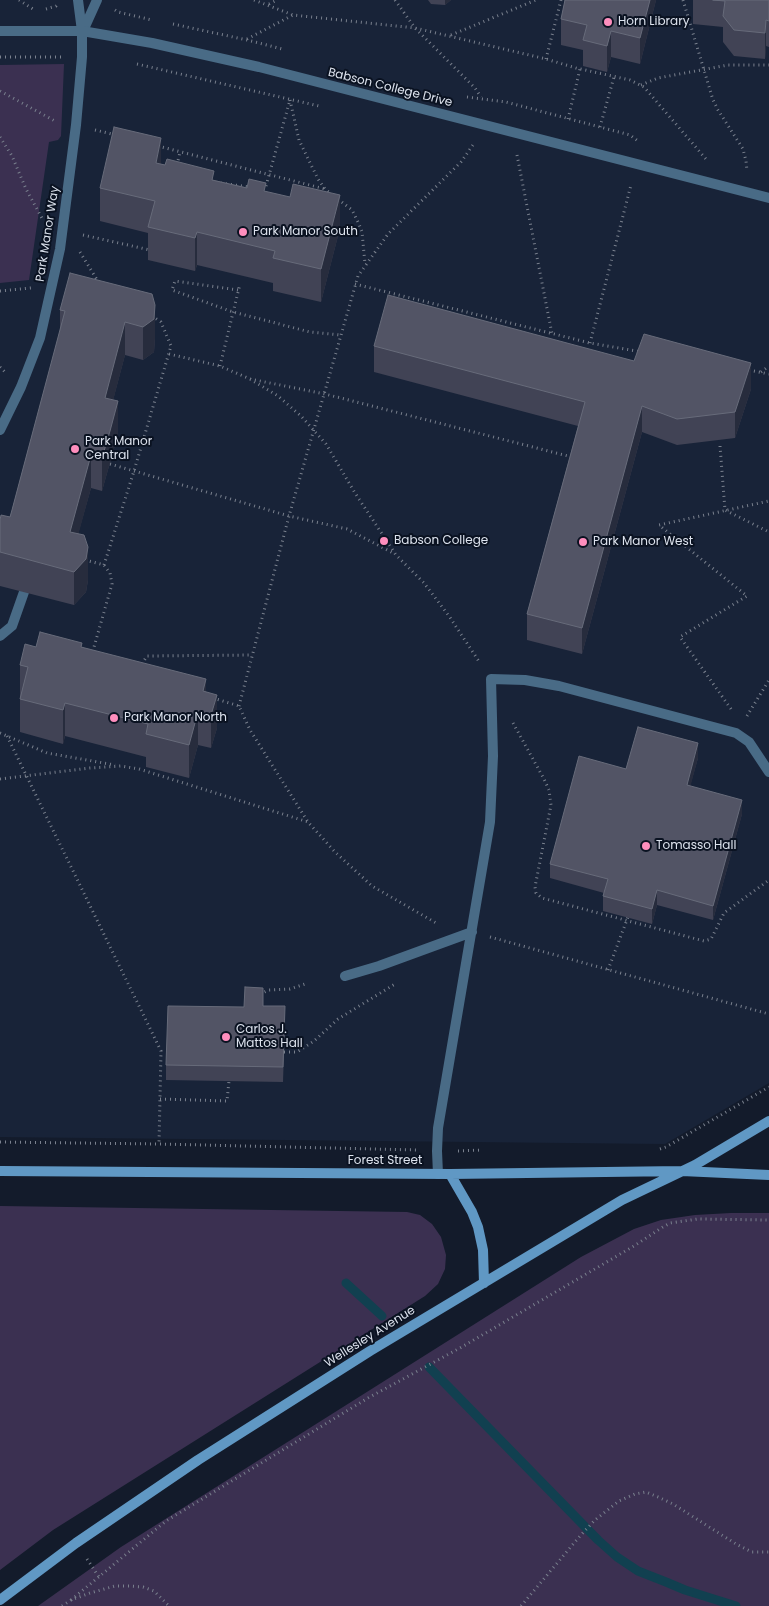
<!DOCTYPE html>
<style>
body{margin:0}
canvas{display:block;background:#131b2b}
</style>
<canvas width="769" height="1606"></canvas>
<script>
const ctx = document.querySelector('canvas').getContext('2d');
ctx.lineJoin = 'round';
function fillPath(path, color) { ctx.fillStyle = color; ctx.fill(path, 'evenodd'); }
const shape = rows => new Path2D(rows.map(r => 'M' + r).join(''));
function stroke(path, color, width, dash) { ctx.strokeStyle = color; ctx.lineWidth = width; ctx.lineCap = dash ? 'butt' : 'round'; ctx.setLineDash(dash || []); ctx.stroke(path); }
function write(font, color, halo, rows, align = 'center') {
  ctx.font = font + ' Poppins,sans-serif'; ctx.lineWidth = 4; ctx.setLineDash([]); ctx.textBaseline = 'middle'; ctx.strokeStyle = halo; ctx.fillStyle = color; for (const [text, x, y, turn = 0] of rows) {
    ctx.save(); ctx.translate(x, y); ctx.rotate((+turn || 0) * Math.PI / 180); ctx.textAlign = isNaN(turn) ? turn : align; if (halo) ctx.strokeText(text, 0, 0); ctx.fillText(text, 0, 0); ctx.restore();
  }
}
fillPath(shape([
 [0,0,769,0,769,1083,665,1144,0,1137]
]), '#182338');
fillPath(shape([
 [64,64,61,136,58,140,49,142,29,280,0,283,0,65],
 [0,1206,407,1212,420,1215,432,1224,441,1237,446,1255,445,1269,438,1284,425,1296,53,1530,0,1570],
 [731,1213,769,1213,769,1606,38,1606,121,1547,581,1257,634,1229,661,1220,695,1215]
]), '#3b3051');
stroke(shape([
 [346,1283,382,1316],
 [429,1367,598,1540,617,1557,638,1571,666,1582,685,1590,736,1606]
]), '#114050', 9);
stroke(shape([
 [19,0,33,9],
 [254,0,293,15,415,28,546,59,576,68,630,80,644,87,706,159],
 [395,0,415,28,475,88,481,97],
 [683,0,713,100,718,110,743,149,746,161,747,171],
 [269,4,277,0],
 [46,9,56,6,58,3],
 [115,10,118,12,152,20],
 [173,24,247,40,282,49],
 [451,35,536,0],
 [247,39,293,15],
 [0,57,62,57],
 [546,59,561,0],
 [137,64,319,106],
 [641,85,658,78,728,65,769,65],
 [0,91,55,121],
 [467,97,506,102,630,135,638,141],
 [290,100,299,140,318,179,325,189,331,194],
 [568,119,580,69],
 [600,127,614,77],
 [95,130,116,135],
 [0,137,12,156,26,189,43,220],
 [158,146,325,189],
 [517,155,552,334],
 [177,165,180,152],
 [221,183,249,187],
 [266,186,290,100],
 [338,199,352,210,359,224,362,232,365,264],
 [83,235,150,250],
 [80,252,99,283],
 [355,284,590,343,642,352],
 [238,290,175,281,172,290,233,312,310,332,340,335],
 [0,291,31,288],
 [590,343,631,185],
 [169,354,220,366,250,379,325,394,568,456],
 [220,366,240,284],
 [0,367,5,372],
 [749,370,769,374],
 [761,372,769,366],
 [250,379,278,396,301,416,326,444,355,493,396,555,424,583,449,616,480,663],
 [720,446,725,510,769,532],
 [110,464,289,516,347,529,395,554],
 [85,560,104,565,110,573,112,584,92,654],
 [104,565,134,471,171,346,161,322,152,316],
 [142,664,147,656,252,655],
 [213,698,239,706,250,730,308,822,335,852,372,886,436,923],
 [239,706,289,516,358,276,388,234,461,162,475,142],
 [731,709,680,637,747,596,659,525,769,501],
 [747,716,769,680],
 [513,723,544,779,549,790,551,805,535,887,536,893,542,898,704,941,711,939,724,913,769,880],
 [0,733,47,753,115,765],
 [7,736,161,1051,159,1144],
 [0,779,90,768,121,766,139,769,308,822],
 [490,937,769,1014],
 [608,970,628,917],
 [260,994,269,990,290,989,308,983],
 [284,1052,297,1052,314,1041,338,1019,395,984],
 [160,1099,227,1101,229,1081],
 [0,1142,159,1144,417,1150],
 [660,1149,666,1147,769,1087],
 [458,1151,482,1150],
 [87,1559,99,1577],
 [71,1600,166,1521,368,1398,460,1348,634,1246,663,1227,670,1223,698,1219,769,1220],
 [62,1606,71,1600,90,1593,115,1586,129,1586,143,1587,154,1591,169,1606],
 [521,1606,580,1536,595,1520,619,1501,635,1494,646,1492,658,1497,673,1504,736,1544,752,1552,769,1552]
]), '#7a818e', 3, [1, 4]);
stroke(shape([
 [83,31,97,0],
 [0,430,21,387,40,338,60,249,76,125,82,57,82,31,78,0],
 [0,636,12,626,24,592],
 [345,976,379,966,472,932],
 [438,1174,437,1151,438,1128,490,822,493,756,491,679,525,680,559,686,736,733,749,742,769,772]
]), '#496b86', 10);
stroke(shape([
 [0,31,82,31,152,43,259,67,769,198]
]), '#496b86', 10);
stroke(shape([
 [0,1171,450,1174,682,1171,769,1175],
 [450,1174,472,1212,478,1227,483,1250,484,1283],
 [0,1600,76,1543,198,1460,370,1351,622,1200,695,1165,769,1121]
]), '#6098c4', 10);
fillPath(shape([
 [428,0,451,0,445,5,431,4],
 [565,0,656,0,640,64,611,57,607,72,583,66,583,50,561,45,561,19],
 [693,0,769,0,769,47,766,46,765,59,734,56,723,42,723,27,693,24],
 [161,164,214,180,266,192,340,228,321,302,273,291,273,283,197,265,195,271,148,260,148,233,100,221,100,188],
 [152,294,155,338,154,352,143,360,125,355,113,400,118,434,102,491,91,488,78,534,88,580,86,592,74,605,0,586,0,520,10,517,60,331,60,310],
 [374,346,634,361,751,389,735,438,677,445,642,432,582,654,527,640,527,614,578,426,374,372],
 [36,647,82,647,206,692,217,728,211,748,198,745,189,778,146,767,146,757,65,736,63,744,20,732,20,665],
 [698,758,690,786,742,814,713,920,657,905,652,924,603,911,603,896,604,893,550,878,550,864,626,769],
 [263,1006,285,1021,283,1082,166,1080,166,1065,244,1007]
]), '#414355');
fillPath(shape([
 [445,0,451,0,445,5],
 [650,0,656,0,640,64,640,38],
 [766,20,766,46,765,59,765,33],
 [611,31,611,57,607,72,607,46],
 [161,138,161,171,156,163],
 [340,195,340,228,321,302,321,269],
 [197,232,197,265,195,271,195,238],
 [155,305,155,338,154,352,143,360,143,327],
 [125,322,125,355,105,431,105,398],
 [751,363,751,389,735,438,735,412],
 [118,401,118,434,102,491,102,458],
 [642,406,642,432,582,654,582,628],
 [91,455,91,488,70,565,70,532],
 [88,547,88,580,86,592,74,605,74,572],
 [206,679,206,712,203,691],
 [217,695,217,728,211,748,211,715],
 [65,703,65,736,63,744,63,710],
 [198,712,198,745,189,778,189,745],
 [698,743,698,758,687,799,687,785],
 [742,800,742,814,713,920,713,906],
 [657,890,657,905,652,924,652,909]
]), '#272c3d');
const building = shape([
 [565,0,650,0,640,38,611,31,607,46,583,40,587,25,561,19,565,0],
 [713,0,769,0,769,21,766,20,765,33,734,30,723,16,725,1,713,0],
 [114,127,161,138,156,163,165,165,167,159,214,171,212,180,247,188,249,179,266,183,264,191,290,197,293,184,340,195,321,269,273,258,275,251,197,232,195,238,148,227,155,201,100,188,114,127],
 [70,273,152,294,155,305,154,319,143,327,125,322,105,398,118,401,110,431,102,458,91,455,70,532,84,535,88,547,86,559,74,572,0,552,0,520,1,515,10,517,12,510,65,311,60,310,70,273],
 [388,295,634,361,644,334,751,363,735,412,677,419,642,406,582,628,527,614,585,402,374,346,388,295],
 [40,632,82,643,81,647,206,679,203,691,217,695,211,715,198,712,189,745,146,734,148,724,65,703,63,710,20,699,28,667,20,665,25,644,36,647,40,632],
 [638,727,698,743,687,785,742,800,713,906,657,890,652,909,603,896,608,879,550,864,579,756,626,769,638,727],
 [245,987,263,988,263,1006,285,1006,283,1067,166,1065,168,1006,244,1007,245,987]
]);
fillPath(building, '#525465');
stroke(building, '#676b7a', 1);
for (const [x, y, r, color] of [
 [608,22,5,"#fe8ebd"],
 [243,232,5,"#fe8ebd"],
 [75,449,5,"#fe8ebd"],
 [384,541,5,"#fe8ebd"],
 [583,542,5,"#fe8ebd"],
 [114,718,5,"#fe8ebd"],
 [646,846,5,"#fe8ebd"],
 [226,1037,5,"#fe8ebd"]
]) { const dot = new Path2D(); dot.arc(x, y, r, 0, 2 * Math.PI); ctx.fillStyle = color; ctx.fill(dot); stroke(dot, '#0a1221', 2); }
write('12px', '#dde3ee', '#0a1221', [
 ["Horn Library",618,22],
 ["Park Manor South",253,232],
 ["Park Manor",85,442],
 ["Central",85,456],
 ["Babson College",394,541],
 ["Park Manor West",593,542],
 ["Park Manor North",124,718],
 ["Tomasso Hall",656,846],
 ["Carlos J.",236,1030],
 ["Mattos Hall",236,1044]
], 'left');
write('12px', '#dde3ee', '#0a1221', [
 ["Babson College Drive",390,88,14],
 ["Park Manor Way",48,234,-81],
 ["Forest Street",385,1161],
 ["Wellesley Avenue",370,1337,-32]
]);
</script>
